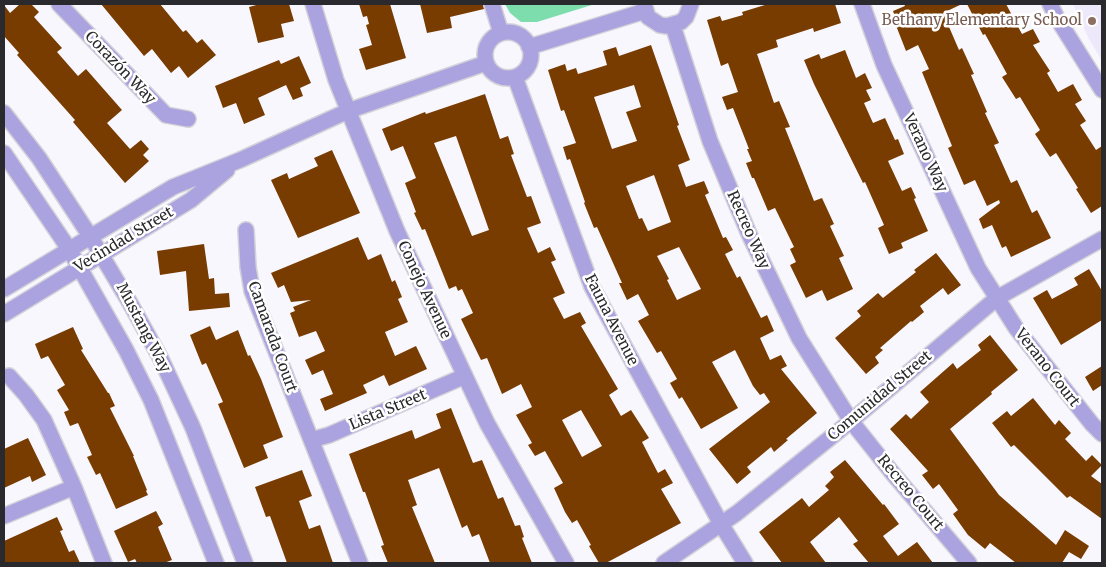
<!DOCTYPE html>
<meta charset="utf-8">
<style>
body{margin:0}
#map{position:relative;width:1106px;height:567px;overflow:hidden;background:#f9f7fe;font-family:Merriweather,serif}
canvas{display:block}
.frame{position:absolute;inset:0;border:5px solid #2a292d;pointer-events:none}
</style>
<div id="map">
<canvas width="1106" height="567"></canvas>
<div class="frame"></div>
</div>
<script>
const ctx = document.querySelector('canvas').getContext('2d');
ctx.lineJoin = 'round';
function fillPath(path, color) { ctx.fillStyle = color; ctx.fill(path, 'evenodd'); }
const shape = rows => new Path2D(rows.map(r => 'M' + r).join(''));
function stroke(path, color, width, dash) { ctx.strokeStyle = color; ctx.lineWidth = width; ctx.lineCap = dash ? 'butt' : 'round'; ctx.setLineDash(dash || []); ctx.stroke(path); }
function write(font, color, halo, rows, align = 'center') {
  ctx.font = font + ' Merriweather,serif'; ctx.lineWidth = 5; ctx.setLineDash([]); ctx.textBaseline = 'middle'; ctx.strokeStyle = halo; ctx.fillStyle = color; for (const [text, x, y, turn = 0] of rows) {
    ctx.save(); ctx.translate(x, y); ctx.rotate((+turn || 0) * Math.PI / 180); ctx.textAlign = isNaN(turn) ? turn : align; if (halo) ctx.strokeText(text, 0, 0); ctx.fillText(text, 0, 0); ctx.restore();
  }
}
fillPath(shape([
 [1073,4,1102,4,1102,61,1089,39]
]), '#eee8fb');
fillPath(shape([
 [505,4,595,4,537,22,521,22,510,13]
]), '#7dddac');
fillPath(shape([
 [20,4,31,4,39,12,34,17,62,48,57,52,78,76,86,69,122,110,107,123,130,149,141,140,149,149,143,155,149,161,125,183,73,122,75,120,17,55,19,53,4,36,4,5,10,13],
 [101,4,160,4,183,32,186,30,197,43,202,39,216,55,188,78,179,66,171,73,152,49,144,56],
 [260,4,289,4,294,21,281,24,284,37,258,43,249,7],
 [359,4,390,4,406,58,366,70,359,49,372,45,366,25,369,24,367,16,363,17],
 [420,4,483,4,484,9,450,17,452,28,427,33],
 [768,4,835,4,841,23,814,32,813,28,776,40,778,47,757,54,774,103,779,101,790,127,785,128,814,201,822,198,834,224,830,226,844,256,839,258,853,289,827,301,822,290,806,298,790,265,796,262,790,249,794,247,775,208,768,211,754,178,752,178,746,163,752,161,747,149,749,149,733,108,727,110,722,97,738,92,728,63,721,66,707,20,720,16,722,21,743,15,742,12],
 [904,4,962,4,943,13,959,50,962,48,974,74,971,75,987,112,985,113,999,143,994,145,1011,183,1017,180,1032,213,1037,210,1051,238,1011,257,1006,246,1002,248,992,225,983,229,979,219,1000,203,999,200,987,206,975,180,964,185,948,148,952,146,922,72,929,69,918,45,906,51,895,23,897,22,893,11,905,6],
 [967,4,1006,4,1022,34,1033,29,1040,42,1033,45,1050,71,1047,73,1058,92,1073,84,1082,100,1075,104,1086,121,1080,125,1096,150,1102,146,1102,206,1091,213,1076,189,1078,188,1056,153,1050,157,1035,134,1040,130,1020,97,1016,99,1002,77,1007,74,985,34,983,35],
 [651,45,679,125,677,126,690,160,678,165,686,187,704,181,709,193,705,195,723,238,726,237,733,250,725,254,737,278,740,276,761,318,767,315,774,331,760,338,770,360,781,355,787,366,781,369,817,413,786,439,788,440,774,452,771,447,747,467,751,472,737,484,709,449,770,402,764,393,760,395,753,386,735,350,712,362,738,408,701,429,682,397,679,399,670,383,677,379,661,351,657,353,638,321,649,315,638,294,627,300,619,283,622,283,597,227,594,228,584,203,585,202,570,159,567,160,563,147,576,143,564,110,561,111,548,70,565,64,567,71,576,68,578,74,607,65,603,51,616,47,619,56],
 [634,85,641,107,626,112,637,141,612,149,594,97],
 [654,175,671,222,648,231,642,218,639,219,626,186],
 [679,247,701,289,677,300,667,280,669,279,657,256],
 [845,50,856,78,865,73,872,88,866,90,871,100,864,103,873,123,885,118,895,140,898,139,904,154,888,161,902,191,911,187,916,198,914,199,928,231,901,243,903,248,889,254,878,228,884,225,865,182,863,183,814,84,804,60,819,54,821,59],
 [299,56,311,83,300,88,303,96,293,100,286,85,258,98,265,115,244,124,236,103,223,108,215,86,279,60,281,64],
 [485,94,500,139,508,136,514,154,511,155,527,197,531,196,541,223,527,228,538,253,550,247,556,260,551,262,565,293,553,298,564,319,580,312,586,323,581,326,618,389,609,395,621,416,631,410,649,438,642,442,658,473,665,469,673,483,661,489,681,523,606,563,599,563,589,546,591,545,577,520,572,523,565,512,554,488,563,483,545,451,535,456,528,445,532,443,516,415,532,407,521,384,502,394,487,358,481,360,461,319,473,313,462,289,458,291,456,286,449,289,425,229,422,230,414,213,416,212,405,183,416,178,403,146,391,151,382,129,425,112,426,114],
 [456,136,489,230,472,236,434,143],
 [581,410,602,446,582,457,562,420],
 [332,150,360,213,298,238,271,180,287,173,289,179,318,166,314,158],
 [358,237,368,260,381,254,392,282,395,280,402,297,398,299,408,322,385,332,395,356,416,346,427,369,389,386,384,375,363,385,367,393,325,411,320,399,333,394,323,370,312,375,305,360,325,351,316,331,299,337,290,313,295,311,293,307,311,300,291,302,284,285,278,288,271,273],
 [204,244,209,279,214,278,215,294,229,293,230,307,189,311,186,271,160,275,157,251],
 [936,253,961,285,948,295,943,288,920,306,924,312,912,322,911,321,880,348,883,350,875,357,879,363,866,374,835,338,861,316,857,311,878,293,883,298,916,272,914,270],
 [1089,269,1102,291,1102,320,1061,345,1033,298,1047,290,1052,299,1078,285,1074,278],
 [210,326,216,340,238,330,248,356,250,355,261,379,283,437,263,445,268,458,244,468,218,404,223,402,206,363,202,365,190,335],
 [73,327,83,349,81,350,108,393,109,393,115,406,110,408,134,456,133,456,147,490,146,491,148,495,116,509,100,473,96,475,87,457,92,455,78,423,70,426,64,412,69,410,57,390,65,385,48,356,41,359,35,344],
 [990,335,1018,370,991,392,992,394,950,429,999,495,1056,545,1065,530,1089,546,1081,559,1069,552,1062,563,1016,563,990,543,985,549,968,535,953,514,958,510,939,484,933,489,922,475,928,471,890,429,906,414,911,419,929,402,920,392,953,363,957,369,981,350,978,345],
 [1102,366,1102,385,1093,391,1085,377],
 [1033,398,1055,425,1059,420,1071,433,1065,439,1086,461,1092,455,1102,465,1091,476,1102,484,1102,519,1070,496,1067,498,1014,445,1011,447,992,423,1007,411,1011,416],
 [451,408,473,463,482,460,498,499,503,497,515,526,520,525,524,537,522,538,532,563,490,563,479,534,472,537,467,525,462,528,439,468,408,480,417,505,412,507,435,563,388,563,381,546,384,545,365,492,363,492,349,454,412,430,415,439,441,428,436,414],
 [28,438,46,475,32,482,30,476,4,488,4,449],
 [845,460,883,505,884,504,899,524,883,536,898,556,917,542,933,563,869,563,853,544,858,541,839,517,810,542,826,563,782,563,759,532,802,498,809,507,829,490,825,486,834,477,830,472],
 [302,470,312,496,299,501,309,529,320,525,333,563,287,563,270,516,266,517,255,487],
 [156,511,163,524,158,527,172,560,164,563,137,563,135,559,128,562,114,531],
 [57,517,63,530,60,531,69,552,74,550,80,563,4,563,4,541]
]), '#783c00');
const minor = shape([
 [59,4,166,115,188,119],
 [313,4,336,80,397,231,487,423,566,563],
 [492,4,501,33],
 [644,4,648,17,660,25,667,26,681,22,686,17,691,4],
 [862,4,884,65,978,268,1016,328,1092,424,1102,434],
 [1050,4,1057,18,1102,90],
 [673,26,710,141,749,234,799,338,851,421,894,475,969,563],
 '485 55a23 23 0 1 1 46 0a23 23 0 1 1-46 0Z',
 [529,47,645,11],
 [515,77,592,287,721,524,745,563],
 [4,113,39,158,90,236,130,303,161,359,193,428,245,563],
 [4,153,69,249,126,350,151,400,216,563],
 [246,230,248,267,252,291,360,563],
 [4,289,173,187,240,160,348,111,486,63],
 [4,314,191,200,227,170],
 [9,376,26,395,44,420,74,487,104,563],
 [311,440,329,435,465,376],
 [4,516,74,487],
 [664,563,737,513,851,421,997,298,1102,239]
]);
stroke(minor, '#d4d2d8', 18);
stroke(minor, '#aba3df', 15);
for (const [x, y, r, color] of [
 [1092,21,5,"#8d6e63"]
]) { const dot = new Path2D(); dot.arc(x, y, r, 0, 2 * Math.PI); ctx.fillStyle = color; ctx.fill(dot); stroke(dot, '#fff', 2); }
write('15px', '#785e54', '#fff', [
 ["Bethany Elementary School",1082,21]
], 'right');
write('15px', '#2a292d', '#fff', [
 ["Corazón Way",120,68,46],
 ["Verano Way",925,153,65],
 ["Recreo Way",748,230,66],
 ["Vecindad Street",124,240,-31],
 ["Conejo Avenue",424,290,65],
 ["Fauna Avenue",611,320,63],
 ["Mustang Way",143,328,62],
 ["Camarada Court",272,337,70],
 ["Verano Court",1047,368,52],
 ["Comunidad Street",880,396,-40],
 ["Lista Street",388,410,-23],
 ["Recreo Court",910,493,50]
]);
</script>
